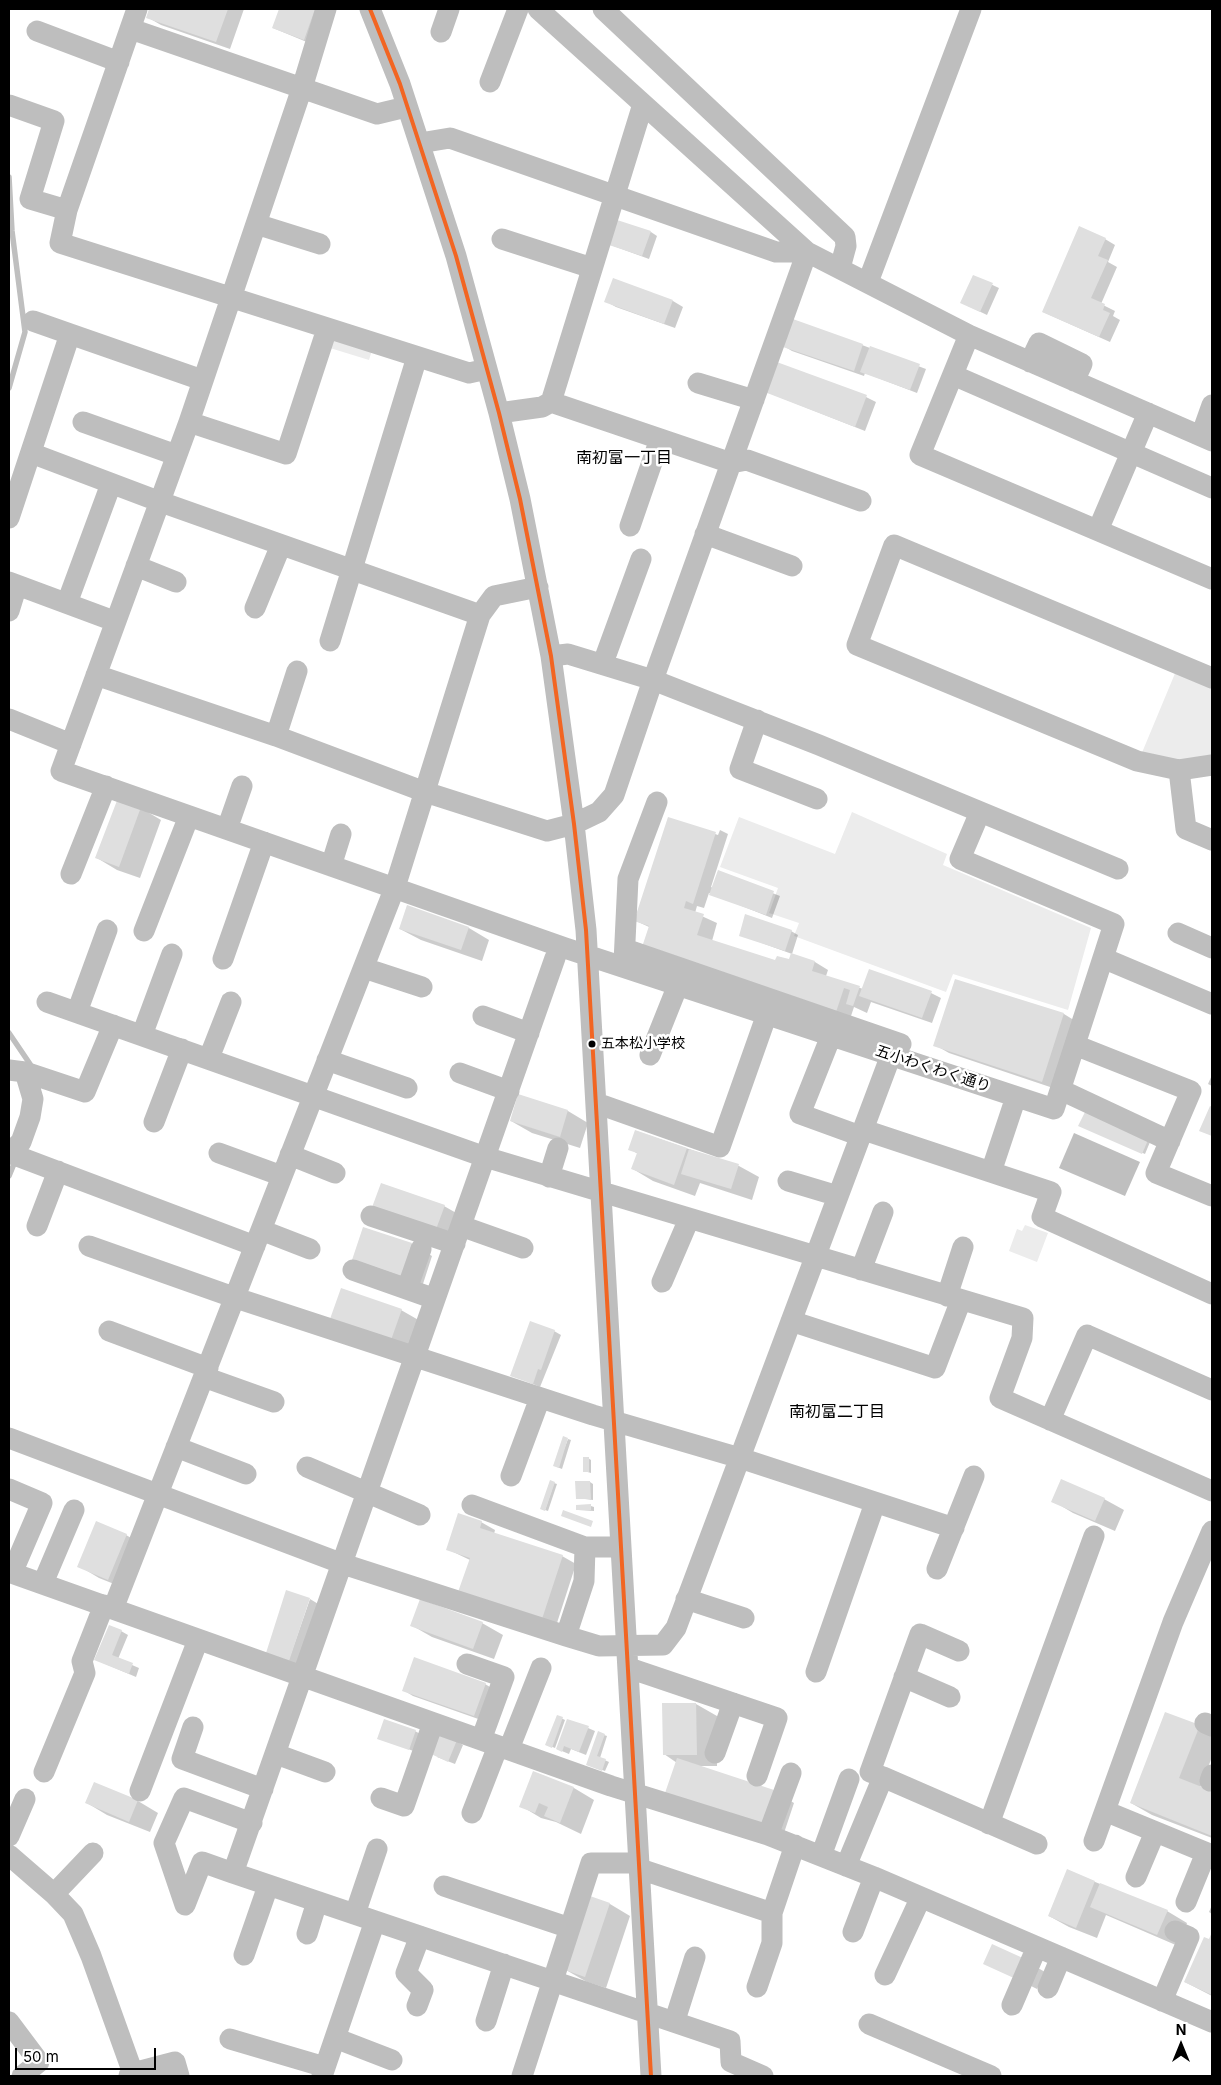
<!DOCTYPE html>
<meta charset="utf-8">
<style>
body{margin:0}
#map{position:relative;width:1221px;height:2085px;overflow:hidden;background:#fff;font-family:Inter,sans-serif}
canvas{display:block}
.frame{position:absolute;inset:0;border:10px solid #000;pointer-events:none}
.north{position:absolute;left:1156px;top:2020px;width:50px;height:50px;-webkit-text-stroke:4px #fff;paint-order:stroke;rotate:0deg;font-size:14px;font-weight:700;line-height:20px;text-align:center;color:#000}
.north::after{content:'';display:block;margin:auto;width:18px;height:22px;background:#000;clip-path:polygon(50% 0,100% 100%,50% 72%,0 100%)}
.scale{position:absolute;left:15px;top:2048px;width:141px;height:22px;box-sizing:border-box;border:2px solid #000;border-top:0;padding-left:6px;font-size:15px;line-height:18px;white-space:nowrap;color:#000;-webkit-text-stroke:4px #fff;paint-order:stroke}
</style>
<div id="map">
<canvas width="1221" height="2085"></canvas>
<div class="frame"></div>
<div class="north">N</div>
<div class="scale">50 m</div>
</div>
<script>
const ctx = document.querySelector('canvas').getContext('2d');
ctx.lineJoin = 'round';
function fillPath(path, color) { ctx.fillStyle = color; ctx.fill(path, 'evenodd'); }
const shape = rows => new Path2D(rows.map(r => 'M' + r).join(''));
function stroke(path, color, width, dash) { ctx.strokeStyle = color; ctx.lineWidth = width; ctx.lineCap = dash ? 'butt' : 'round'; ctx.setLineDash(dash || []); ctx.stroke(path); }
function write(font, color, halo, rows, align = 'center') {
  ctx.font = font + ' Inter,"Noto Sans JP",sans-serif'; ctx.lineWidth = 5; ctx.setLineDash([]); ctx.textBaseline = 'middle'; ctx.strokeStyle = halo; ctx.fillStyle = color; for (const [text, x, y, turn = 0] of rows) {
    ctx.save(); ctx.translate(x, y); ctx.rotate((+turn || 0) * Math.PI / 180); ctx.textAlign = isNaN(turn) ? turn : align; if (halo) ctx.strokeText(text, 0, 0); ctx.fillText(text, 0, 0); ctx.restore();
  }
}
fillPath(shape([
 [338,338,372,350,369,360,330,348,332,342],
 [1176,671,1212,686,1212,758,1181,761,1141,755],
 [852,812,947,854,943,865,1091,928,1068,1010,953,974,946,992,794,936,799,923,769,913,778,888,720,867,739,817,835,854],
 [1025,1225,1048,1233,1037,1262,1009,1251,1017,1229,1022,1231]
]), '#ececec');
fillPath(shape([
 [1074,1133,1140,1162,1125,1196,1059,1168]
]), '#bfbfbf');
fillPath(shape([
 [150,9,244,9,230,49,161,25,147,17],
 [280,9,327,9,314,45,273,28],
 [651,232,657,236,649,259,608,244],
 [1105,239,1115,245,1108,262,1117,267,1101,304,1115,311,1113,316,1120,320,1110,342,1043,312],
 [973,276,999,288,987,315,968,306],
 [605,301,673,301,683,307,675,328,616,307],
 [782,345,862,345,926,369,917,393,865,373,864,376,792,351],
 [764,391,866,397,876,402,865,431],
 [141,808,161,820,140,878,117,870,97,858],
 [669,818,718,835,720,830,728,834,711,887,713,888,719,872,780,896,772,918,709,893,704,908,697,906,695,913,717,923,712,941,776,961,815,962,828,970,826,976,863,989,931,993,941,998,932,1023,871,1002,867,1013,854,1007,850,1019,636,921],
 [469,928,489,940,482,961,421,940,400,929],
 [791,931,798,935,792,954,740,935],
 [955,981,1064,1014,1077,1022,1056,1089,949,1053,935,1045],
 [1212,1075,1212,1086,1208,1084],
 [519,1096,568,1111,588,1123,580,1148,532,1133,511,1121],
 [1083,1127,1150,1142,1145,1154],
 [636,1131,739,1166,759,1177,752,1200,700,1183,695,1196,653,1181,633,1169,638,1154,630,1149],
 [444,1206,465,1218,456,1243,393,1222],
 [364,1228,412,1244,432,1256,422,1287,374,1271],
 [401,1310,422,1322,412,1350,352,1330],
 [554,1331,561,1335,540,1387,512,1375],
 [568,1439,571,1440,562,1469,557,1467],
 [588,1458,591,1460,591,1473,584,1471],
 [590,1482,593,1484,593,1500,577,1498],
 [554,1483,557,1484,548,1511,545,1510],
 [1104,1499,1124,1510,1115,1531,1073,1513,1053,1501],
 [591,1506,594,1507,594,1511,578,1510],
 [481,1522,495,1530,494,1534,562,1556,576,1564,556,1626,460,1592,470,1560,447,1549],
 [126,1535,147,1547,129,1590,99,1578,79,1566],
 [310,1599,330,1611,310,1672,287,1665],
 [482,1623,503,1635,494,1659,432,1637,411,1625],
 [121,1631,128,1635,118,1659,139,1668,136,1677,96,1660],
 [485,1684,495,1690,484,1721,413,1696,403,1690],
 [663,1704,696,1704,717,1716,717,1766,699,1766,774,1791,794,1803,783,1836,664,1754],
 [1166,1714,1212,1734,1212,1757,1200,1788,1212,1792,1212,1838,1152,1815,1131,1803],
 [557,1716,565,1720,555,1748,550,1746],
 [588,1728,595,1731,586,1755,571,1749,569,1754,557,1749],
 [415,1731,422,1735,416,1752,379,1738],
 [604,1735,607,1736,600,1758,609,1762,605,1771,591,1766],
 [456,1741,463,1745,455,1764,437,1757],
 [534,1772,574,1788,594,1800,581,1834,556,1822,541,1818,521,1806],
 [95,1784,138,1801,158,1813,150,1832,107,1815,87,1803],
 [1068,1871,1167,1911,1187,1923,1178,1946,1106,1915,1097,1938,1069,1927,1049,1916],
 [591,1897,610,1904,630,1916,606,1988,587,1982,566,1970],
 [1212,1905,1212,1914,1209,1912],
 [1212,1935,1212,1996,1185,1982],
 [1024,1960,1045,1972,1037,1989,985,1963]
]), '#0003');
stroke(shape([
 [9,177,12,231,25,332,9,388],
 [9,1033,30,1064],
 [9,1176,16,1159]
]), '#bfbfbf', 5.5);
fillPath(shape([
 [149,9,228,9,216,42,146,18],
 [279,9,315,9,304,40,272,28],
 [614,219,651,231,642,256,606,244],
 [1079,226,1106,238,1098,256,1108,260,1091,298,1105,304,1103,310,1110,313,1099,337,1042,312],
 [973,275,993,283,980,312,960,303],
 [613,278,673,300,664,324,604,302],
 [790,318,863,344,854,371,780,346],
 [870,346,920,364,910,390,860,372],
 [774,361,867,395,855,427,762,391],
 [118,798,141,807,119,867,95,858],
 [668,817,716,832,693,904,686,901,684,908,704,914,697,935,775,960,777,956,789,959,791,953,815,961,812,971,860,986,853,1006,846,1004,850,990,844,988,836,1012,642,947,649,926,634,921],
 [718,870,774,891,766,915,709,895],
 [407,905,469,927,461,950,399,929],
 [745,914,792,930,785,951,739,936],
 [869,969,932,991,922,1018,859,996],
 [955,979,1064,1013,1042,1082,933,1046],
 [518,1094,568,1110,560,1137,510,1121],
 [1210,1106,1212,1107,1212,1136,1199,1131],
 [1085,1112,1148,1140,1142,1154,1078,1126],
 [635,1130,687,1148,674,1185,631,1169,637,1153,628,1150],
 [689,1149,739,1164,731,1189,681,1174],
 [381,1183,445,1205,435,1232,371,1210],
 [363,1227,412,1243,402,1276,352,1260],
 [341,1288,402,1309,391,1340,330,1319],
 [530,1321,555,1330,541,1370,538,1369,533,1384,510,1376],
 [563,1436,568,1438,559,1468,553,1466],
 [583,1457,589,1457,589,1472,583,1472],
 [1061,1479,1105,1498,1095,1521,1051,1502],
 [550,1480,555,1482,545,1511,540,1509],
 [575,1481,590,1481,591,1499,576,1499],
 [591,1504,591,1510,576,1510,576,1505],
 [563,1510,593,1521,591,1527,561,1516],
 [458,1513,482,1521,480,1528,563,1555,542,1619,458,1592,470,1558,446,1550],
 [96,1521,127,1534,108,1580,77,1567],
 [286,1590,310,1598,289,1661,266,1653],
 [420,1599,483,1622,473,1649,410,1626],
 [109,1625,122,1630,112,1655,133,1663,129,1674,94,1660],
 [414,1657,486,1683,474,1716,402,1691],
 [662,1703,696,1703,697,1755,663,1755],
 [1165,1712,1200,1725,1179,1778,1212,1791,1212,1836,1130,1803],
 [557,1715,563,1717,552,1748,545,1745],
 [384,1719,416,1730,409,1750,377,1739],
 [567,1719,589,1726,579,1752,564,1746,562,1752,556,1749],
 [598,1731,605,1734,597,1756,606,1759,602,1771,586,1765],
 [438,1732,457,1740,448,1762,429,1753],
 [677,1758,774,1790,763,1825,665,1793],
 [533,1771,574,1787,560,1823,544,1816,548,1807,539,1803,535,1813,519,1807],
 [94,1782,138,1800,129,1822,85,1803],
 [1067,1869,1095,1881,1076,1928,1048,1916],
 [1100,1883,1168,1910,1157,1935,1090,1907],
 [590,1896,610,1903,585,1977,565,1970],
 [1212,1932,1212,1995,1184,1982,1204,1937,1209,1939],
 [992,1944,1025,1959,1016,1979,983,1964]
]), '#dfdfdf');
stroke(shape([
 [137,9,67,210,60,243,469,373,487,369],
 [326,9,302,88,189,422,61,771,565,948,1054,1109,1114,924,960,859,980,812],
 [370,9,400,84,456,256,499,413,520,499,551,656,574,824,586,930,651,2076],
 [538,9,807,252,969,335,1212,441],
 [603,9,845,237,846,246,840,268],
 [131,29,377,114,406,107],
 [37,31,119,62],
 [441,32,449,9],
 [490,82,518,9],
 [9,105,54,121,30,199,67,210],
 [256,224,320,244],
 [502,239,592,268],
 [868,282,971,9],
 [33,321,70,334],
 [969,335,920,455,1212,579],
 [1030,362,1039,343,1082,364,1074,381],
 [953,375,1212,488],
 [698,383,754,400],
 [551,402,731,463,747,460,861,501],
 [499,413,542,407,551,402,643,104],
 [83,422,176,455],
 [189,422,286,454,327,329],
 [1201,436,1212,405],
 [31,453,158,501,480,615],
 [9,518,70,334,202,380],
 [630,526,660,439],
 [1098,530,1148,413],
 [705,534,792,566],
 [136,566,176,582],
 [9,582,114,621],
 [67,603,111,484],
 [255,608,281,545],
 [9,611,17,585],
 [330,641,417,357],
 [551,656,568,654,653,680,819,745,1118,869],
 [603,663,641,559],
 [96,675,276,736,425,792,547,831,574,824,599,812,614,795,653,680,807,252,776,252,450,138,420,143],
 [1212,678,894,545,857,645,1137,761,1179,770,1186,829,1212,840],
 [9,719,71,744],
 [757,720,740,769,817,799],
 [276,736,297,671],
 [1179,770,1212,765],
 [227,829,242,786],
 [331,866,341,834],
 [71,874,106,786],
 [144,931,189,816],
 [1178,933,1212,948],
 [625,949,901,1044],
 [555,958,233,1873,730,2041,731,2062,763,2076],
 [1103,958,1212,1004],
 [223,959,264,842],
 [624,962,628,879,657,802],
 [364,968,422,987],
 [47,1002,485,1157,1023,1318,1022,1338,1000,1398,1212,1491],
 [77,1012,107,930],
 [483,1016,529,1033],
 [142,1035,172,954],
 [831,1036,800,1114,855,1134,864,1130,1051,1192,1042,1217,1212,1294],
 [1075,1045,1191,1091,1156,1173,1212,1196],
 [650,1055,678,985],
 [209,1058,231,1002],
 [327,1060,407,1088],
 [9,1070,25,1072,85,1092,113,1025],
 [460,1073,509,1091],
 [1061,1090,1170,1141],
 [596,1103,720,1147,767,1014],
 [154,1122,182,1049],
 [9,1153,255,1246],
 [9,1153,21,1142,30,1117,33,1099,25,1072],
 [219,1153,282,1176],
 [290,1155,335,1173],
 [991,1172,1016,1097],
 [549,1177,558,1148],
 [788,1181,838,1196],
 [371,1216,455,1244],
 [37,1226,58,1171],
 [461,1226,523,1248],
 [261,1230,310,1249],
 [89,1246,236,1298,593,1415,740,1458,954,1528],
 [353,1270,435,1299],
 [861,1270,883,1212],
 [662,1282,689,1219],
 [407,1289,421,1249],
 [947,1296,963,1247],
 [791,1321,935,1368,961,1300],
 [109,1331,208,1368],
 [204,1377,274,1402],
 [1050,1420,1087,1335,1212,1390],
 [9,1438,343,1564,566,1636,599,1646,663,1645,676,1628,891,1055],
 [176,1447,246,1474],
 [307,1467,420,1515],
 [511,1476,540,1398],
 [9,1489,42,1503,12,1573],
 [472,1505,585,1547,584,1581,566,1636],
 [585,1547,621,1547],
 [937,1569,974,1476],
 [9,1572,611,1786,768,1835,874,1877,1212,2022],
 [43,1583,74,1510],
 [686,1599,744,1618],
 [113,1609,395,887,480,615,494,596,538,587],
 [467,1664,504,1677,481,1740],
 [629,1668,777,1718,757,1776],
 [816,1672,875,1503],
 [904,1677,950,1697],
 [1205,1723,1212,1726],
 [193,1727,182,1759,263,1789],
 [509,1749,541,1668],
 [715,1753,733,1703],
 [276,1754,325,1772],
 [44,1772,85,1673,82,1661,104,1605],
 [883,1777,1037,1844],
 [1210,1781,1212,1775],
 [140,1791,198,1640],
 [381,1798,404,1806,433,1723],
 [1105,1811,1212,1855],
 [472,1813,498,1746],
 [989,1824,1094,1536],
 [768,1835,791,1773],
 [9,1836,25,1799],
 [1094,1841,1173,1622,1212,1531],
 [9,1855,54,1894,73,1914,91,1956,134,2076],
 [821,1856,849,1779],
 [846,1866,883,1777,870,1772,920,1634,959,1651],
 [640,1869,772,1913,772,1943,757,1987],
 [233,1873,202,1862,185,1905,164,1843,184,1798,252,1823],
 [1136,1877,1155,1832],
 [444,1886,570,1928],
 [54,1894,93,1853],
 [1186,1902,1206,1853],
 [772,1913,795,1845],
 [355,1914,377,1849],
 [853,1932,874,1877],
 [307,1934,317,1902],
 [244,1955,268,1886],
 [885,1975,921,1897],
 [1048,1988,1061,1957],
 [1162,2001,1189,1937,1175,1931],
 [1012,2005,1037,1947],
 [417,2006,423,1990,406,1973,420,1936],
 [675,2020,695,1957],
 [486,2021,504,1964],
 [9,2022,39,2062,22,2076],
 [869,2024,991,2076],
 [335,2038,392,2060],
 [230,2039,325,2067],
 [129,2076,133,2073,175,2062,179,2076],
 [322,2076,375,1921],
 [522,2076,591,1863,639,1863]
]), '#bebebe', 21);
stroke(shape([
 [370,9,400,84,456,256,499,413,520,499,551,656,574,824,586,930,651,2076]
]), '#f26522', 4);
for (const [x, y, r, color] of [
 [592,1044,4.5,"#000"]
]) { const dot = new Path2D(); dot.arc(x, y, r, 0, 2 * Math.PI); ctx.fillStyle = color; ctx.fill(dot); stroke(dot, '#fff', 2); }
write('14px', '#000', '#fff', [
 ["五本松小学校",601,1044]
], 'left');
write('15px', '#000', '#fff', [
 ["五小わくわく通り",933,1069,18]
]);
write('16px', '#000', '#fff', [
 ["南初富一丁目",624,458],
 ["南初富二丁目",837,1412]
]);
</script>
